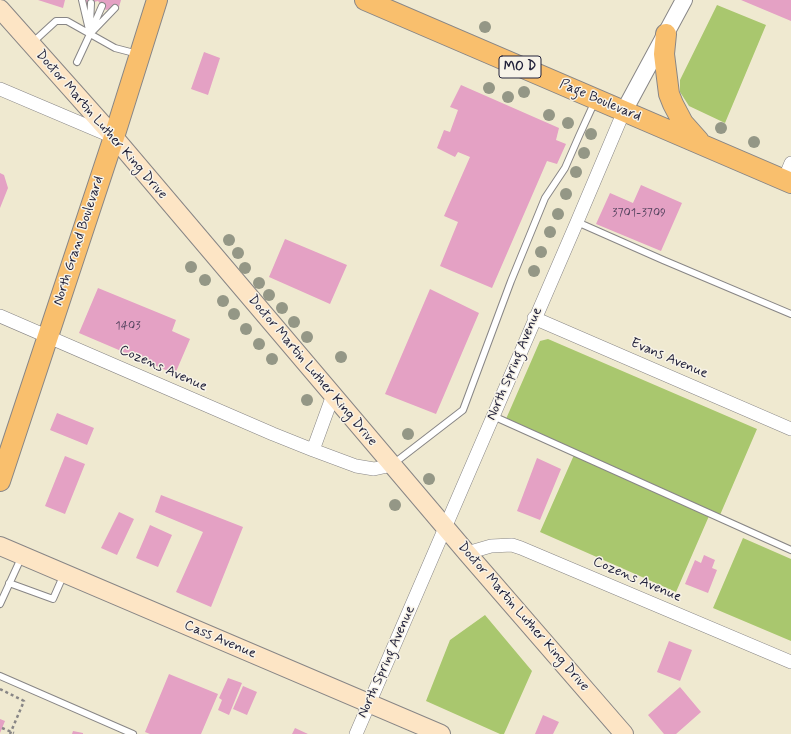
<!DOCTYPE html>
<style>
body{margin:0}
canvas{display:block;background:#efe9d0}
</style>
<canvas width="791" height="734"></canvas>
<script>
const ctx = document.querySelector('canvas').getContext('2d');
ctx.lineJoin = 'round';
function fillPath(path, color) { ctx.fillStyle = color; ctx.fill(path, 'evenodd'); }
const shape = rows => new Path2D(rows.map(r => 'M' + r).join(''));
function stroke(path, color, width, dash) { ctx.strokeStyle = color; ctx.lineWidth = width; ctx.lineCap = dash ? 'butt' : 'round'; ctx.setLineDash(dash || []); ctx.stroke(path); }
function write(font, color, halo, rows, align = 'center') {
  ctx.font = font + ' Mynerve,sans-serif'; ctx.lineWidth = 3; ctx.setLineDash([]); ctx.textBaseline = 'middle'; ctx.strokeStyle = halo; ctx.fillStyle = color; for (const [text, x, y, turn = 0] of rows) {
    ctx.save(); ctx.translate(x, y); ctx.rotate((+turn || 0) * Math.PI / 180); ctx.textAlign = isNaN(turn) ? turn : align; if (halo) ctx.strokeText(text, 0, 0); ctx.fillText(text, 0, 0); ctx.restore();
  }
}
fillPath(shape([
 [717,5,766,25,725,123,689,106,680,92,680,80],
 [548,339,757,429,720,515,506,419,540,341],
 [574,455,709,516,676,592,540,532],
 [743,538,791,559,791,641,713,608],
 [485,615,532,671,504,734,500,734,426,701,450,640]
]), '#a9c76e');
fillPath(shape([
 [38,0,65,0,63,8],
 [83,0,121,0,119,7,106,10,98,1,86,4],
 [741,0,791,0,791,21],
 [204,52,220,58,208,95,191,89],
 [461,85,559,128,556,140,566,144,557,164,547,161,492,288,440,266,458,222,444,216,470,157,458,152,455,157,437,148,444,130,450,132,458,110,450,107],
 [0,173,4,175,8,188,0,208],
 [641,185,682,203,661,251,596,224,610,193,633,203],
 [285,239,347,265,330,304,269,277],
 [98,288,176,320,172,331,190,339,175,374,79,333],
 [430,289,479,313,436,414,385,394],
 [57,413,94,428,87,445,50,430],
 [65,456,85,464,65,514,45,506],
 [537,458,561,469,540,520,517,511],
 [161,495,243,527,211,607,176,592,203,532,155,512],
 [119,512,134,519,117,555,101,548],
 [150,525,172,535,158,567,136,558],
 [704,555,715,560,712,568,717,570,708,593,685,584,695,560,701,563],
 [669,641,692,650,680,681,657,672],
 [169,674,218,694,201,734,150,734,145,732],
 [228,678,242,683,229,715,218,710,222,700,219,698],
 [243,686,257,692,247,715,233,709],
 [680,687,701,712,676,734,664,734,648,715],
 [543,715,559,722,553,734,535,734],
 [0,719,5,721,0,733],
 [295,728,308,734,292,734],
 [73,731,83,733,83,734,72,734]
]), '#e4a1c4');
const service = shape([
 [82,0,90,34],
 [90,25,91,3],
 [92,29,102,6],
 [32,43,56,21,67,21,115,48,138,54],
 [77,62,90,34,115,8],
 [577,222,663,260,791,314],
 [493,416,791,550],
 [393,464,463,410,511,281,545,198,565,168,579,136,595,101],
 [9,583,53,599,64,574],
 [0,604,22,556],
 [0,676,133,734]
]);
const minor = shape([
 [0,89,111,136],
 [784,180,791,163],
 [0,316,273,434,313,450,356,466,374,469,392,465],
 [534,318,791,429],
 [313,450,333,395],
 [467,553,491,546,512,545,521,548,791,662],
 [356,734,577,222,624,111]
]);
const tertiary = shape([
 [624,111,684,0]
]);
const secondary = shape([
 [0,9,114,137,467,553,624,734],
 [0,546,441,734]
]);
const primary = shape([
 [365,0,791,183],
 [666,34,664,54,669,94,673,104,683,123,699,141],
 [0,481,114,137,157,0]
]);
stroke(service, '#888686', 8);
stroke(minor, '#888686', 14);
stroke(tertiary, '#888686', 18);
stroke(secondary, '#888686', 20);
stroke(primary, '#888686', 22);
stroke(shape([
 [0,689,24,701,10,734],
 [2,728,14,733]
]), '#888686', 2.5, [3, 3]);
stroke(service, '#fff', 6);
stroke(minor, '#fff', 13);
stroke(tertiary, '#fff', 16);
stroke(secondary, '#fde5c5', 18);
stroke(primary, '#f9bf6d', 20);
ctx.fillStyle = '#949786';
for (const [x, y] of [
 [485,27],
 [489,88],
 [524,92],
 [508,97],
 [549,115],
 [568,123],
 [721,128],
 [591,134],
 [754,142],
 [584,153],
 [576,172],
 [566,194],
 [558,214],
 [550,232],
 [229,240],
 [541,252],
 [238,253],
 [191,267],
 [245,268],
 [534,271],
 [205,280],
 [259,283],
 [269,295],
 [223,301],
 [282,308],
 [234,314],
 [294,322],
 [246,329],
 [307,337],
 [259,344],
 [341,357],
 [272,359],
 [307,400],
 [408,434],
 [429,479],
 [395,505]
]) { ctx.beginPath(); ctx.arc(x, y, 6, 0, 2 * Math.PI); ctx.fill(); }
write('12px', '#52425d', null, [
 ["3701-3709",639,213],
 ["1403",128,326]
]);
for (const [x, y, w] of [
 [520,67,42]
]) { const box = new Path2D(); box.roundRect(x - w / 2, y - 11, w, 22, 3); ctx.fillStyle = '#f7f3e8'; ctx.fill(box); stroke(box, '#22223b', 1); }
write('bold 13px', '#22223b', null, [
 ["MO D",520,67]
]);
write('14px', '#22223b', '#f7f3e8', [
 ["Page Boulevard",600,101,23],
 ["Doctor Martin Luther King Drive",101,125,49],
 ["North Grand Boulevard",79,241,-72],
 ["Evans Avenue",669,359,23],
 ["North Spring Avenue",515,364,-67],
 ["Cozens Avenue",163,369,24],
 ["Doctor Martin Luther King Drive",312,371,50],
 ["Cozens Avenue",637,580,23],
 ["Doctor Martin Luther King Drive",523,617,49],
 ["Cass Avenue",220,640,23],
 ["North Spring Avenue",387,662,-66]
]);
</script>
